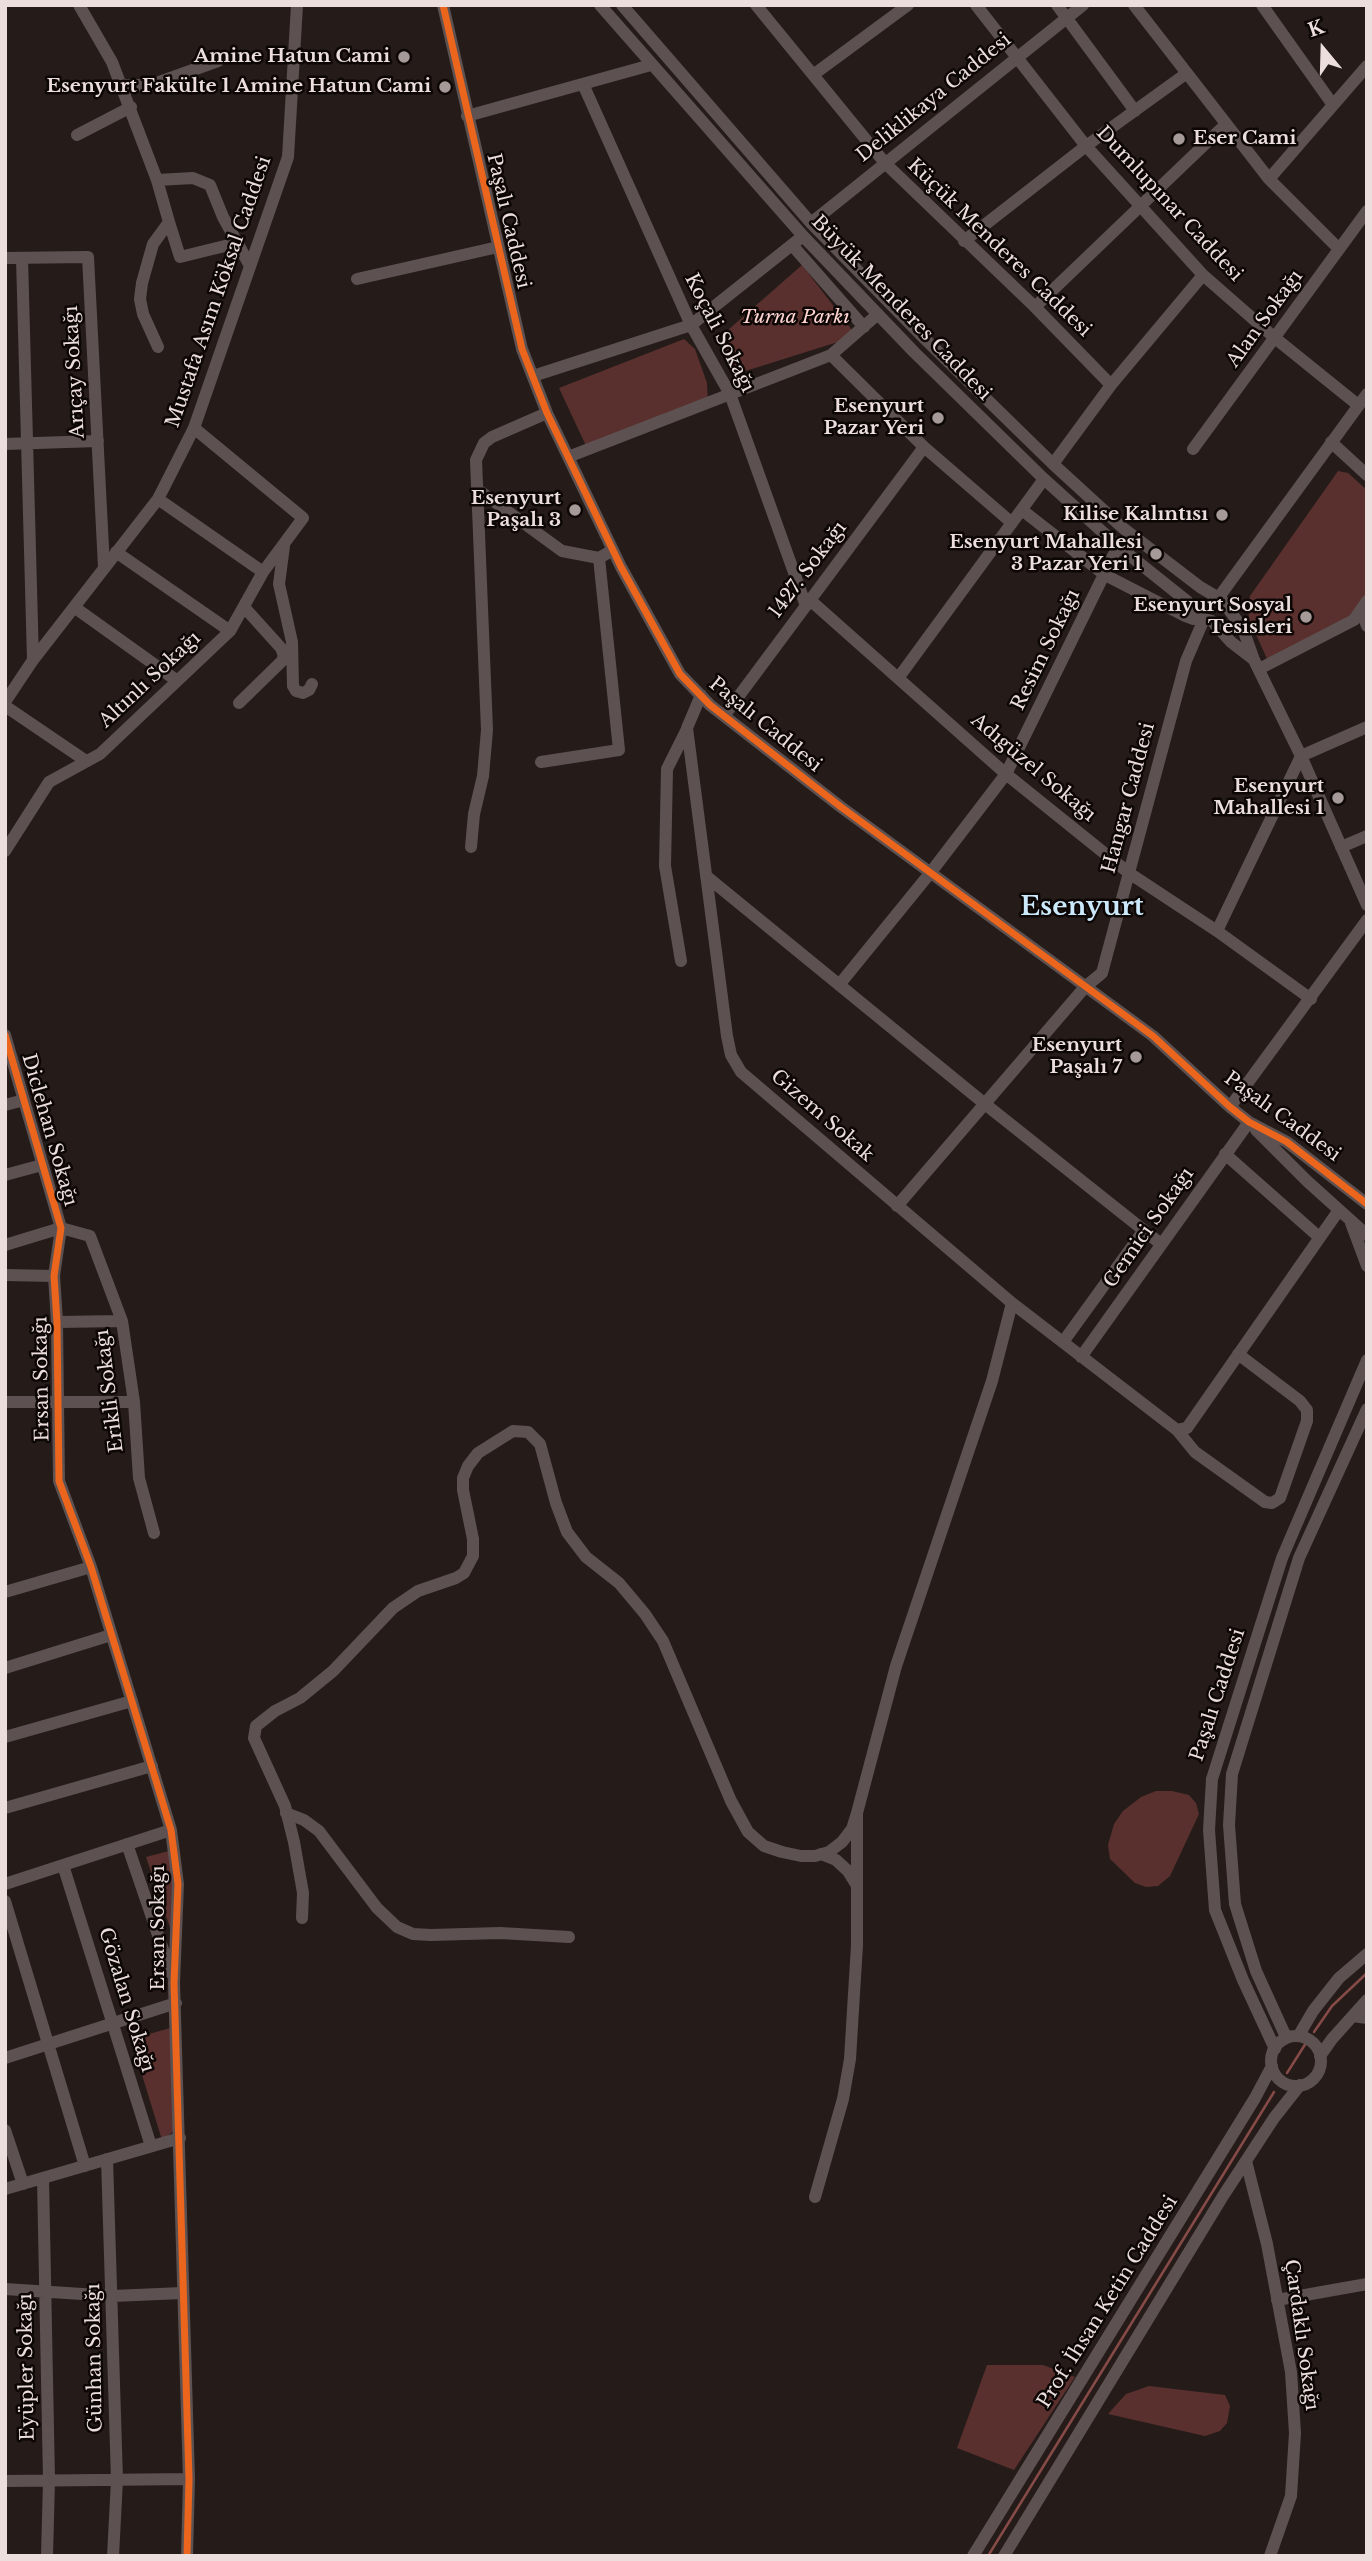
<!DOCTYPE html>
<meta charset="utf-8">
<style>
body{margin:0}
#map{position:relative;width:1372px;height:2561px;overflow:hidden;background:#251c1a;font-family:"Libre Baskerville",serif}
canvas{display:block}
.frame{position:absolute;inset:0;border:7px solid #ebdedd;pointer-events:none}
.north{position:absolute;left:1288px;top:14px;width:70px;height:70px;-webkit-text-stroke:5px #0c0605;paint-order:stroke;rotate:341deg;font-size:19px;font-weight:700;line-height:28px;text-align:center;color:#ebdedd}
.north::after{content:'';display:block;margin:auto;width:24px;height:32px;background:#ebdedd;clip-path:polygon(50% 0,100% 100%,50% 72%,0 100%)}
</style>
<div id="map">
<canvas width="1372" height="2561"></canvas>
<div class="frame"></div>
<div class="north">K</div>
</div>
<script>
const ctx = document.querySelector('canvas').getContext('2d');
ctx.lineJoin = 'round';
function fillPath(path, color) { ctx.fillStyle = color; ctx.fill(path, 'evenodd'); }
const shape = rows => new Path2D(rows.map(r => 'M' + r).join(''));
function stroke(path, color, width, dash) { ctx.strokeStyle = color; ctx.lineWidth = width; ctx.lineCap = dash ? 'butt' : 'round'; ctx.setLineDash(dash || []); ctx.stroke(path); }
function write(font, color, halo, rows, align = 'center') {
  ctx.font = font + ' "Libre Baskerville",serif'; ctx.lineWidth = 5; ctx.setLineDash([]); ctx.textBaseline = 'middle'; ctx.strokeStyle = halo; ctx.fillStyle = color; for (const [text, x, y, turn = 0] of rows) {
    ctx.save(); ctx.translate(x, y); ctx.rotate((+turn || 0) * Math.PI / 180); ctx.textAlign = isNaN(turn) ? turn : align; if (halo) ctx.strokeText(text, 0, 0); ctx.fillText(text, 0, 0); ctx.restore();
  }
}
fillPath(shape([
 [802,265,852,330,841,341,736,374,720,337],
 [684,339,695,349,707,383,708,404,588,450,559,388],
 [1338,471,1348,473,1367,490,1367,594,1351,617,1268,661,1249,619,1248,606,1250,596],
 [1156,1791,1172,1791,1189,1795,1196,1803,1199,1814,1170,1876,1158,1886,1146,1887,1135,1883,1110,1859,1108,1845,1114,1824,1123,1811,1141,1797],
 [169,1851,173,1856,178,1951,146,1857],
 [174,2027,174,2131,162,2140,131,2039],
 [987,2365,1043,2365,1075,2377,1014,2470,957,2448],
 [1149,2386,1225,2395,1230,2406,1227,2423,1220,2431,1205,2436,1108,2414,1126,2394]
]), '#59302d');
stroke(shape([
 [1314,2032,1332,2006,1367,1973],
 [1287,2073,1306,2043],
 [988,2556,1274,2092]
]), '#864a47', 2.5);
stroke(shape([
 [79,5,112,62,157,180,193,178,210,185,223,217,249,264],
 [443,5,522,349,547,413,621,567,680,674,710,705,841,807,1153,1036,1230,1107,1249,1122,1287,1142,1367,1204],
 [600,5,803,236,914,352,1044,479,1118,546,1188,602,1204,619,1212,621,1231,642,1253,659],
 [622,5,811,223,925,339,1053,464,1123,528,1200,587,1222,600,1243,629,1254,660,1301,756,1367,905],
 [756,5,885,163,1035,307,1111,385],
 [976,5,1086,146,1203,275,1275,338,1358,405],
 [1057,5,1135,111],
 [1134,5,1269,179,1339,249],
 [1262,5,1333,105],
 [813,75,908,5],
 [583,84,691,325,730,394,806,606],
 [121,85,151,85,218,61],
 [467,116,651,65],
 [77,135,131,107],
 [1269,179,1367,66],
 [157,180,169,222,153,244,142,283,140,299,143,314,158,347],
 [169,222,180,257,237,243],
 [811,223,1083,5],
 [964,241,1086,146,1187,73],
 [792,245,864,327],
 [5,258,88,257,104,567],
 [22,258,33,660],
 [357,279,498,247],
 [1035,307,1226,124],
 [831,355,924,447,1012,523],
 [533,376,691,325,803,236],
 [1331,442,1367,475],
 [5,444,98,441],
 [1193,449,1367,211],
 [568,457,831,355,878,314],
 [1053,464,1111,385,1203,275],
 [477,489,562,551,599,558],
 [158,499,263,572],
 [1022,510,1105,575,1185,616,1193,619,1200,616],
 [284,546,279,584,292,642,293,686,296,691,303,693,309,690,312,684],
 [116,552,230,631],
 [1219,597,1367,394],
 [810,600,1006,774,1129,873,1217,931,1311,999],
 [74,607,176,680],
 [1361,610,1367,626],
 [1259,669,1354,620,1367,601],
 [899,677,1044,479],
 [701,695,687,728,727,1036,731,1055,741,1072,1012,1303,1177,1430,1195,1452,1265,1502,1272,1503,1280,1498,1307,1421,1307,1410,1300,1401,1238,1354],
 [5,702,33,660,158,499,194,428,288,157,297,5],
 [239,703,282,661,284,656,281,648,244,607],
 [5,706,86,761],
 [724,716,924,447],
 [541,762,619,750,599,558,613,550],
 [471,847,474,814,483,776,487,730,476,460,484,443,492,437,547,413],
 [1341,847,1367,836],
 [5,851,49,782,100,754,230,631,263,572,303,518,194,428],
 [706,876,985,1104,1161,1244],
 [1217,931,1301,756,1367,727],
 [681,961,665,866,667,769,687,729],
 [839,985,931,872,1006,774,1118,546],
 [5,1035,61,1228,54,1276,57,1322,59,1481,91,1567,171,1830,178,1884,174,1983,189,2479,187,2556],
 [5,1105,24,1100],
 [1230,1107,1367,920],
 [1256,1130,1307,1181,1367,1235],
 [1225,1154,1319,1237],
 [5,1175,42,1165],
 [897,1206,1085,987,1102,973,1186,661,1204,619],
 [1351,1223,1367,1266],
 [5,1245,61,1228,90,1236,122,1321,134,1402,139,1478,154,1533],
 [5,1275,54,1276],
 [57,1322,122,1321],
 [1063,1342,1144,1230],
 [1081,1357,1249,1122],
 [5,1402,134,1402],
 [1177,1430,1187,1428,1339,1210],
 [5,1592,91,1567],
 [5,1668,111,1635],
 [5,1737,132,1701],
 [5,1808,152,1766],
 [286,1813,304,1820,319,1831,377,1908,397,1927,413,1934,431,1935,500,1933,569,1937],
 [127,1844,171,1973],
 [821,1854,836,1860,848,1871,856,1884],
 [63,1865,151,2146],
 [5,1884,171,1830],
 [5,1901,85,2166],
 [302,1918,303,1893,294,1842,285,1806,254,1738,256,1726,275,1711,300,1698,333,1671,393,1608,418,1591,456,1578,464,1573,473,1556,473,1539,463,1490,463,1478,468,1466,478,1453,513,1431,528,1432,540,1444,556,1503,567,1532,586,1557,619,1583,645,1614,663,1641,731,1801,748,1832,764,1846,782,1852,801,1856,815,1856,829,1852,842,1842,852,1829,857,1813],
 [1353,2016,1367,2018],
 [1299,2035,1313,2011,1339,1978,1367,1954],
 '1271 2061a25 25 0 1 1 50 0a25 25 0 1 1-50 0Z',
 [1286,2037,1256,1971,1235,1904,1229,1825,1232,1774,1299,1558,1367,1409],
 [1275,2049,1243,1980,1215,1910,1209,1830,1212,1779,1282,1558,1367,1360],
 [1320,2056,1332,2039,1367,2000],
 [5,2058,176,2003],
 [5,2130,23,2184],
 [107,2159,117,2480,113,2556],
 [1246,2161,1267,2244,1291,2372,1295,2433,1291,2496,1270,2556],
 [43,2178,49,2480,47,2556],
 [5,2189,180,2138],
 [815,2197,843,2099,850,2059,857,1945,857,1813,896,1666,992,1381,1012,1303],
 [5,2289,113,2296,182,2293],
 [1277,2300,1367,2284],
 [5,2481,189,2479],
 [973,2556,1255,2098,1272,2066],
 [1004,2556,1223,2196,1274,2118,1300,2085]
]), '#5d5251', 12);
stroke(shape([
 [443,5,522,349,547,413,621,567,680,674,710,705,841,807,1153,1036,1230,1107,1249,1122,1287,1142,1367,1204],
 [5,1035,61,1228,54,1276,57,1322,59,1481,91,1567,171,1830,178,1884,174,1983,189,2479,187,2556]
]), '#eb651d', 7);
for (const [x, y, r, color] of [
 [404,57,7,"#a69a99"],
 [445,87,7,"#a69a99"],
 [1179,139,7,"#a69a99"],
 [938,418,7,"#a69a99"],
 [575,510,7,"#a69a99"],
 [1222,515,7,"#a69a99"],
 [1156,554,7,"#a69a99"],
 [1306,617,7,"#a69a99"],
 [1338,798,7,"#a69a99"],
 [1136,1057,7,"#a69a99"]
]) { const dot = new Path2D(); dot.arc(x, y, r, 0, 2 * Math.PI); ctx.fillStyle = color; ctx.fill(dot); stroke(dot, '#0c0605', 2.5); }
write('bold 19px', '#ebdedd', '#0c0605', [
 ["Amine Hatun Cami",390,57],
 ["Esenyurt Fakülte 1 Amine Hatun Cami",431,87],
 ["Eser Cami",1193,139,"left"],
 ["Esenyurt",924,407],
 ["Pazar Yeri",924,429],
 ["Esenyurt",561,499],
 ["Paşalı 3",561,521],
 ["Kilise Kalıntısı",1208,515],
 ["Esenyurt Mahallesi",1142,543],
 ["3 Pazar Yeri 1",1142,565],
 ["Esenyurt Sosyal",1292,606],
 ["Tesisleri",1292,628],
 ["Esenyurt",1324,787],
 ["Mahallesi 1",1324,809],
 ["Esenyurt",1122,1046],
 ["Paşalı 7",1122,1068]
], 'right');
write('19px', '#ebdedd', '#0c0605', [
 ["Deliklikaya Caddesi",934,98,-39],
 ["Dumlupınar Caddesi",1169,204,47],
 ["Paşalı Caddesi",508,221,77],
 ["Küçük Menderes Caddesi",999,248,44],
 ["Mustafa Asım Köksal Caddesi",219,292,-71],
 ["Büyük Menderes Caddesi",901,308,46],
 ["Alan Sokağı",1265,319,-54],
 ["Koçali Sokağı",719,333,63],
 ["Arıçay Sokağı",75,372,-93],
 ["1427. Sokağı",808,570,-53],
 ["Resim Sokağı",1046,650,-64],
 ["Altınlı Sokağı",150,680,-43],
 ["Paşalı Caddesi",765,725,39],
 ["Adıgüzel Sokağı",1033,768,40],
 ["Hangar Caddesi",1129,798,-75],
 ["Gizem Sokak",822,1116,41],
 ["Paşalı Caddesi",1282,1117,36],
 ["Diclehan Sokağı",49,1130,74],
 ["Gemici Sokağı",1149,1228,-55],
 ["Ersan Sokağı",42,1379,-91],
 ["Erikli Sokağı",110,1391,-97],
 ["Paşalı Caddesi",1218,1695,-72],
 ["Ersan Sokağı",159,1928,-90],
 ["Gözalan Sokağı",126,2000,73],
 ["Prof. İhsan Ketin Caddesi",1108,2302,-58],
 ["Çardaklı Sokağı",1301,2335,82],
 ["Günhan Sokağı",95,2358,-91],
 ["Eyüpler Sokağı",27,2367,-91]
]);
write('italic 19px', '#fed4d1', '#0c0605', [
 ["Turna Parkı",795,318]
]);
write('bold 26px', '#cbe9fb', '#0c0605', [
 ["Esenyurt",1082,908]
]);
</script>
